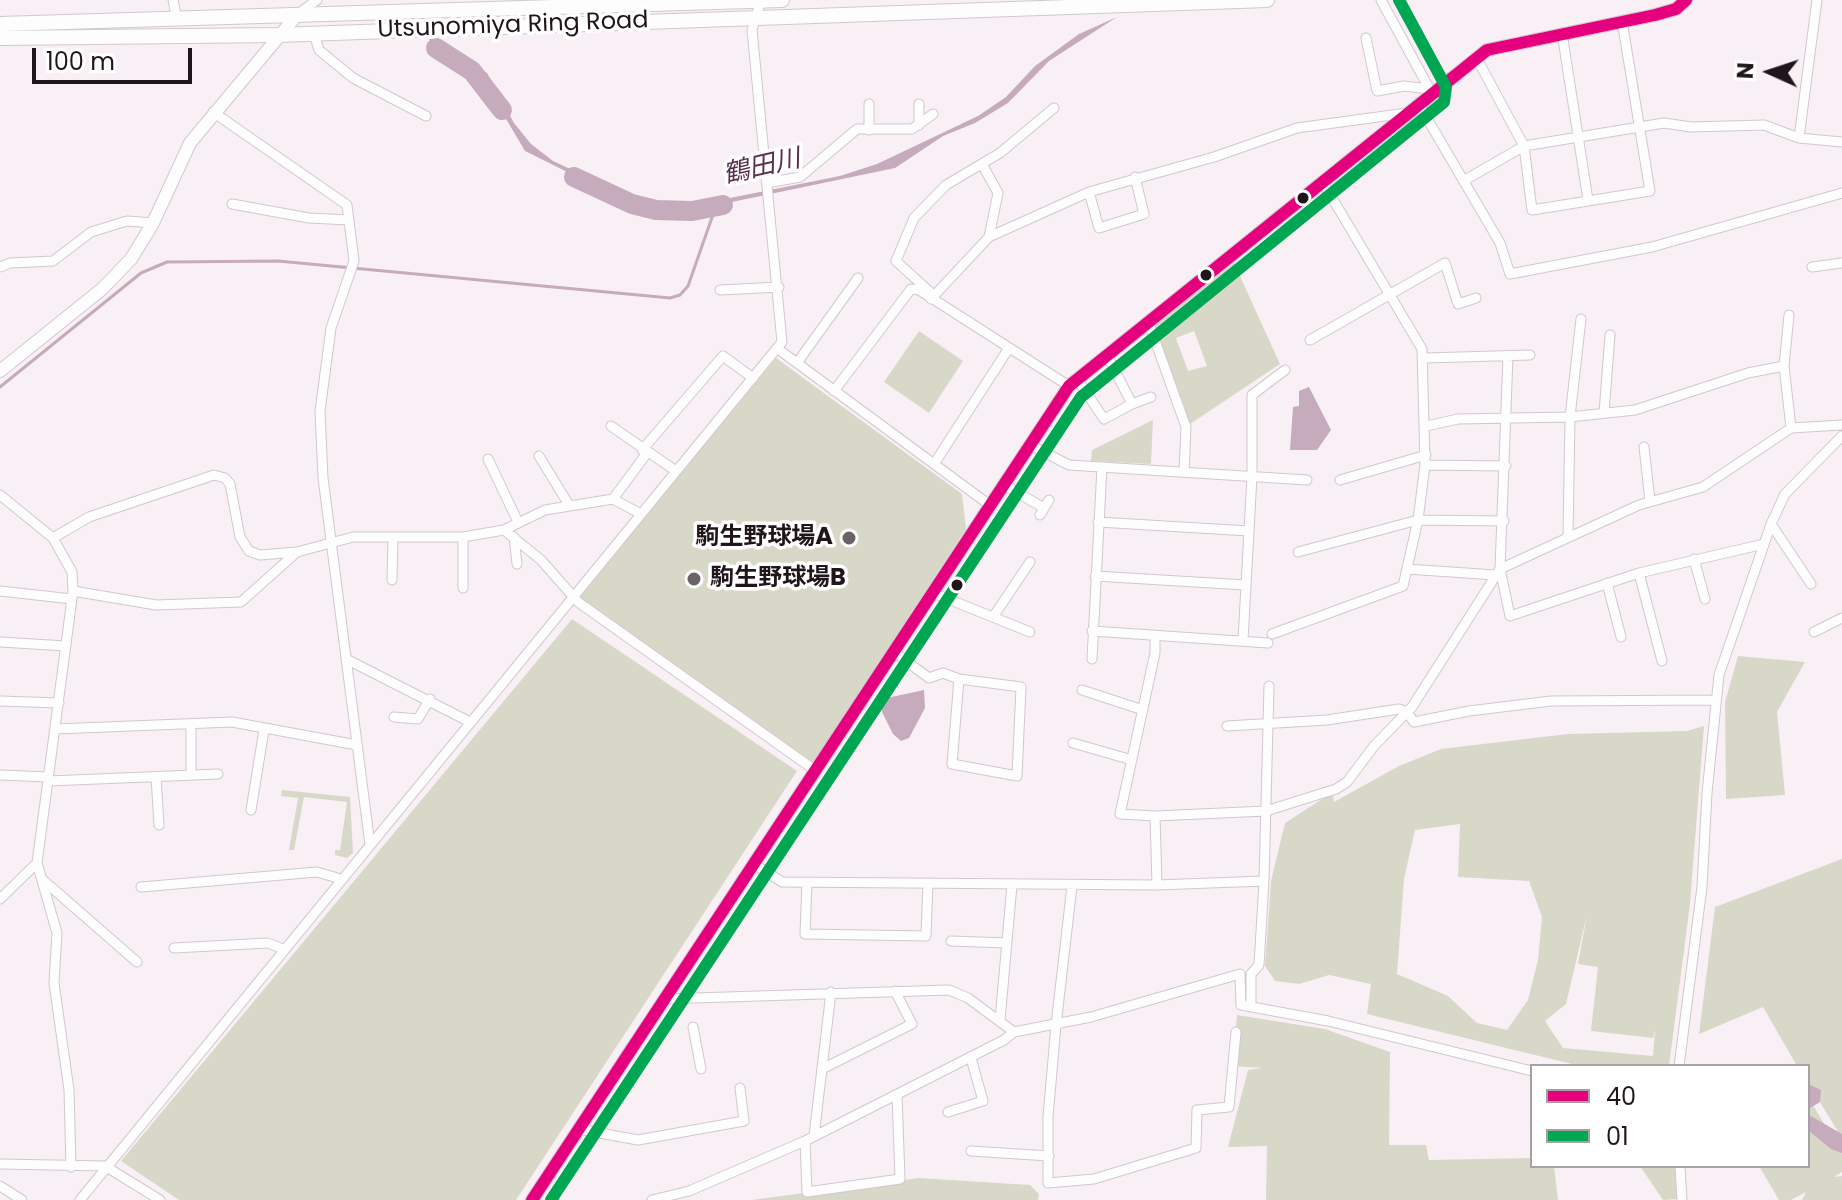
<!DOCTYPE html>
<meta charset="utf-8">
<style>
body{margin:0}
#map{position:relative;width:1842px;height:1200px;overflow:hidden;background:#f9f0f5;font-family:Poppins,sans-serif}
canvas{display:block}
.legend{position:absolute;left:1530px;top:1064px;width:280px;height:104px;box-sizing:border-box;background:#fff;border:2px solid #a5a1a4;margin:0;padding:10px 14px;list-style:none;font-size:24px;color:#1f151b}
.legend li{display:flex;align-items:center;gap:16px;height:40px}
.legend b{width:40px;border:2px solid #a5a1a4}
.north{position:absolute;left:1730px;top:32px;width:80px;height:80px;-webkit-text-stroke:6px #fff;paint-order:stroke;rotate:273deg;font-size:22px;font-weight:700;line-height:32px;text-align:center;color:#1f151b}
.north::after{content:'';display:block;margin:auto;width:28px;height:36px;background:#1f151b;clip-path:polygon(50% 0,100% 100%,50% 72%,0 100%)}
.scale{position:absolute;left:32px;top:48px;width:160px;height:36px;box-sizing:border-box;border:4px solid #1f151b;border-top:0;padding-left:10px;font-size:24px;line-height:28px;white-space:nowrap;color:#1f151b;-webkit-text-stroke:6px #fff;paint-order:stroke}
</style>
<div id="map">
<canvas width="1842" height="1200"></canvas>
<ul class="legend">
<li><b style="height:10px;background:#e5007d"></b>40</li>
<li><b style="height:10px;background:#00a651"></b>01</li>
</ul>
<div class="north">N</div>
<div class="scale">100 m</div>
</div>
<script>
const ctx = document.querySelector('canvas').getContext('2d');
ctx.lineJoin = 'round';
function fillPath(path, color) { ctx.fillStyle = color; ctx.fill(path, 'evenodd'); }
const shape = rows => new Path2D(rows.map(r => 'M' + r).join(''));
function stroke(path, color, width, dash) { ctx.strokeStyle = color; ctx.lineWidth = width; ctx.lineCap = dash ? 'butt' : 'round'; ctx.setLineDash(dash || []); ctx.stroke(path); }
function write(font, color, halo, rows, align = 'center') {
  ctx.font = font + ' Poppins,"Noto Sans JP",sans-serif'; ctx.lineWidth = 7; ctx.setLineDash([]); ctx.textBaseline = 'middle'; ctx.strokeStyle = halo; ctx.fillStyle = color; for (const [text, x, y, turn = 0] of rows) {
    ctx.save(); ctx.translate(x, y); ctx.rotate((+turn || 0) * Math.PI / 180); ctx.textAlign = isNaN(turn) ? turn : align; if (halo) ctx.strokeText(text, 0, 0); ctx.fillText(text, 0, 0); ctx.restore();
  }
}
fillPath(shape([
 [1234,263,1280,364,1190,424,1153,326],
 [1194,331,1207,366,1188,371,1176,338],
 [919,331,963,361,929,413,884,382],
 [776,358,962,494,966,529,814,763,578,597],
 [1153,420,1151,464,1091,461,1092,450],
 [572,619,797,771,516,1200,179,1200,121,1161],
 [1738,656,1805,662,1777,712,1785,795,1726,799,1725,702],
 [1704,726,1690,904,1669,1066,1580,1066,1367,1014,1371,984,1329,975,1299,984,1275,981,1265,966,1271,881,1285,823,1333,792,1334,802,1399,766,1441,749,1568,734,1687,731],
 [1460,824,1458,877,1529,881,1542,917,1538,960,1528,1000,1507,1030,1477,1023,1448,996,1397,974,1404,879,1415,830],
 [1587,915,1578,964,1598,967,1591,1031,1653,1038,1655,1029,1653,1056,1563,1048,1545,1021,1566,1004],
 [282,790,350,797,353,853,347,858,335,855,335,850,340,850,347,802,304,797,294,850,289,850,298,798,281,796],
 [1842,859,1842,1138,1808,1083,1808,1066,1797,1066,1763,1007,1699,1034,1715,907],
 [1237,1015,1325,1029,1390,1052,1389,1145,1426,1145,1429,1160,1532,1158,1532,1166,1554,1166,1558,1200,1266,1200,1267,1146,1228,1147,1248,1070,1262,1068,1233,1066],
 [1808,1097,1842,1153,1842,1172,1834,1177,1842,1176,1842,1200,1802,1200,1806,1192,1791,1200,1779,1200,1759,1166,1808,1166],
 [1640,1166,1676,1166,1678,1199,1663,1200],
 [918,1178,1030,1185,1039,1194,1038,1200,751,1200]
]), '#d8d8c9');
fillPath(shape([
 [1117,17,1049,61,1008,103,975,123,943,136,895,168,679,213,642,209,525,151,480,75,440,52,429,39,435,39,450,52,487,73,514,123,531,144,553,161,650,206,680,208,840,176,877,164,978,116,1006,97,1035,66,1079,34],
 [1309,387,1331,430,1317,450,1290,450,1293,407,1299,406,1299,391],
 [924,690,925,708,909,738,901,741,893,734,882,712,882,699],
 [1808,1084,1821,1090,1820,1102,1810,1108,1809,1115,1842,1134,1842,1153,1831,1149,1808,1130]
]), '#c5abbb');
stroke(shape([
 [0,387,141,273,167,262,278,261,670,298,680,295,688,286,716,206]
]), '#c5abbb', 3);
stroke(shape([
 [436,48,472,71,502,110],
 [574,177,632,204,656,210,692,211,723,205]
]), '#c5abbb', 20);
const street = shape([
 [173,0,177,20],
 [1381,0,1430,90],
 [298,14,317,0],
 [1562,33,1588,200],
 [314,34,319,50,353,78,426,116],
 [1366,38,1377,91,1404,86,1429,89],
 [1476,57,1524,146,1532,210,1650,191,1622,21],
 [1418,103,1500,243,1510,274,1652,247,1842,193],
 [869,104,869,130],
 [213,112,347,205,354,261,331,328,320,411,323,478,370,845],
 [919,125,919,104],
 [1799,138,1817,0],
 [982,164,998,193,989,237],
 [1465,180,1524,146,1664,123,1691,127,1764,125,1799,138,1842,142],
 [767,183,800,177,857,129,912,129,933,114],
 [1089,192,1099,228,1144,214,1135,177],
 [232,204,309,218,349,220],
 [0,267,10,263,53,261,91,232,127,221,153,223],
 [1812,267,1842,263],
 [720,290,779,287],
 [931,293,896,261,914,218,946,185,1000,153,1054,108],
 [931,299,989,237,1089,192,1214,157,1297,128,1407,113],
 [1789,315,1784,366,1791,428],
 [1148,321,1186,427,1184,472],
 [1310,340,1445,263,1458,304,1476,298],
 [778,349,991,506],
 [1508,356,1500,569,1510,616,1639,573,1764,544],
 [1425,358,1530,355],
 [797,363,858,278],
 [1077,379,1104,419,1132,404,1107,355],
 [834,391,911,289,919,290,1069,386],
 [1132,404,1151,397],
 [1604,413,1610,335],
 [611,426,676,471],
 [1426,426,1458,419,1570,417,1635,410,1748,373,1784,366],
 [1030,445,1069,465,1307,480],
 [1644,447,1650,501],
 [642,450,723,356,753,378],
 [539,456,569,505],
 [488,459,518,522],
 [934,464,1009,348],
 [1425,465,1506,466],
 [1340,480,1426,455],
 [1004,485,1044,508],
 [0,495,53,538,72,572,73,591,37,863,57,933,54,983,69,1090,71,1167],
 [613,499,647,453],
 [1040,515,1049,500],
 [1098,522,1249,531],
 [1771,524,1811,584],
 [504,530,545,510,613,499,641,514],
 [1568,535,1570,417,1581,319],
 [463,537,463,588],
 [514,537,517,564],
 [53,538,89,517,214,475,225,478,230,484,240,537,249,551,260,555,297,552,353,537,463,537,504,530,541,560,578,602,816,771],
 [1298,552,1418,520,1504,521],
 [1694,559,1705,599],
 [1407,569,1495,575],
 [1639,573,1662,661],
 [1095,576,1245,585],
 [392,580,393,537],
 [1607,583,1621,637],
 [0,591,72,599],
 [73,591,156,605,241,602,297,552],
 [933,593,1030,632],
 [993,617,1030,562],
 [1092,631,1268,643],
 [1814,632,1842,618],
 [1272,634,1403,586,1418,520,1425,465,1422,349,1322,181],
 [1243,640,1252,476,1252,395,1285,370],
 [0,642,66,646],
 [894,652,929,678,943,673,959,679,952,764,1017,776,1021,687,959,679],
 [346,659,470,722],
 [1092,659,1102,467],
 [1082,690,1143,710],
 [0,701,59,703],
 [394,717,418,719,430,699],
 [191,724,191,775],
 [1227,726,1327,720,1399,709,1407,712,1414,722,1469,711,1551,701,1714,700],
 [55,729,232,722,357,745],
 [1073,743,1132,760],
 [0,775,49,777],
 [156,777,159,825],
 [49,781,218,774],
 [251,810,264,730],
 [1155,816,1120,814,1155,653,1155,635],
 [754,864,782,882,1157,885,1155,816,1266,811,1336,789,1347,782,1374,746,1412,707,1500,569,1639,505,1703,487,1791,428,1842,425],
 [43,880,137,962],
 [807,883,805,934,926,936,928,884],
 [1157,885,1264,881],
 [1072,886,1056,1025,1048,1117,1048,1183,1094,1179,1196,1148,1197,1110,1229,1107,1236,1032],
 [141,887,317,872,341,879],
 [0,899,37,863],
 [951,941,1007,943],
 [174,948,268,943,283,949],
 [663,999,949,990,968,998,1014,1032],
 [1251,1007,1251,974,1259,965,1264,881,1269,686],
 [1000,1020,1012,885],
 [693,1027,701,1069],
 [1679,1066,1702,887,1707,793,1719,675,1771,524,1785,494,1842,436],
 [822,1069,912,1024,895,991],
 [948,1112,983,1101,971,1058],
 [578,1129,638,1140,744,1121,740,1088],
 [814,1136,831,992],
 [805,1141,807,1192,900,1179,897,1095],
 [971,1151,1049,1156],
 [0,1164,105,1166,160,1200],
 [1680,1166,1682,1200],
 [0,1186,22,1200],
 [80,1200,782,342,752,30,761,0],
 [652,1200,689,1191,805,1141,1004,1040,1014,1032,1091,1017,1240,974,1241,1005,1328,1021,1532,1071]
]);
const secondary = shape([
 [0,371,102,289,131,259,153,223,190,143,296,16],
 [532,1200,1069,386,1487,50,1655,15,1676,9,1686,0]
]);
const primary = shape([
 [0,24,782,0],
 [0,38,277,35,1267,0]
]);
stroke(street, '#d1c8cd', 11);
stroke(secondary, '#d1c8cd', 14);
stroke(primary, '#d1c8cd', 16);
stroke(street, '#fefdfe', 9);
stroke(secondary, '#fefdfe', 12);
stroke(primary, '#fefdfe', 14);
stroke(shape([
 [532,1200,1069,386,1487,50,1655,15,1676,9,1686,0]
]), '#e5007d', 12);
stroke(shape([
 [551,1200,1081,397,1444,102,1446,87,1399,0]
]), '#00a651', 12);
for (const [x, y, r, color] of [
 [1303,198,7,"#1f151b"],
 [1206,275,7,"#1f151b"],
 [849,538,8,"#6b6267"],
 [694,579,8,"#6b6267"],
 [957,585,7,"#1f151b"]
]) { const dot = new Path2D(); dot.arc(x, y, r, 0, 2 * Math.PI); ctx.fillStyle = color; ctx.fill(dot); stroke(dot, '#fff', 3); }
write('24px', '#1f151b', '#fff', [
 ["Utsunomiya Ring Road",513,26,-2]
]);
write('bold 24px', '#1f151b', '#fff', [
 ["駒生野球場A",833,538],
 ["駒生野球場B",710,579,"left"]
], 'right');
write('italic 26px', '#5b2e4c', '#fff', [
 ["鶴田川",762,168,-13]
]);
</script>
